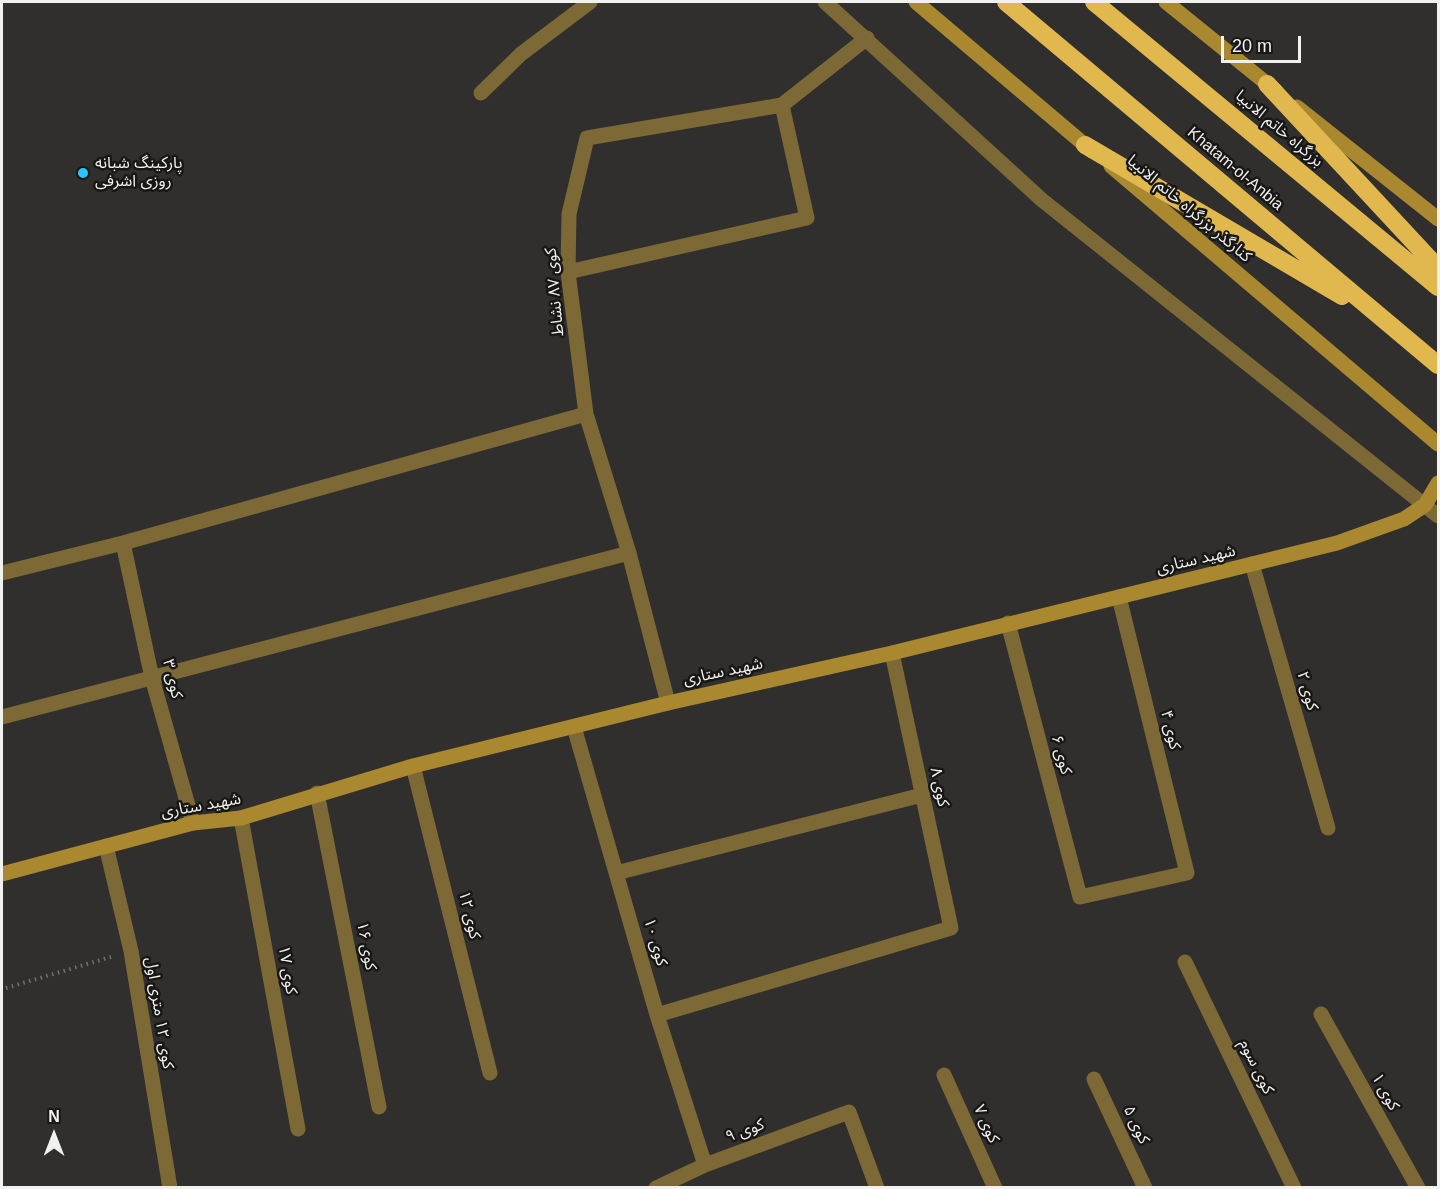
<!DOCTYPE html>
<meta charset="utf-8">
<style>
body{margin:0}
#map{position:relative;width:1440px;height:1189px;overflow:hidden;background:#302f2d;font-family:Arial,sans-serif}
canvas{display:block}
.frame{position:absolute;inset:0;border:3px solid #f1f1ef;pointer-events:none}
.north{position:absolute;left:24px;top:1105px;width:60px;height:60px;-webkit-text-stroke:4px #181716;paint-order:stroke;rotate:0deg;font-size:16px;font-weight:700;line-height:24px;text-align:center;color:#f1f1ef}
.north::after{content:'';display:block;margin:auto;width:21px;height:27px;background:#f1f1ef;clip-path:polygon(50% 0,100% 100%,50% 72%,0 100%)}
.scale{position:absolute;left:1221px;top:36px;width:80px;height:27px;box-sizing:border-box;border:3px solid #f1f1ef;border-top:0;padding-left:8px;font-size:18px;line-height:21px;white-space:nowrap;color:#f1f1ef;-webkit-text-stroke:4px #181716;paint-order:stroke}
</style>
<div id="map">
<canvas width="1440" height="1189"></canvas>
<div class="frame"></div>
<div class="north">N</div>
<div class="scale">20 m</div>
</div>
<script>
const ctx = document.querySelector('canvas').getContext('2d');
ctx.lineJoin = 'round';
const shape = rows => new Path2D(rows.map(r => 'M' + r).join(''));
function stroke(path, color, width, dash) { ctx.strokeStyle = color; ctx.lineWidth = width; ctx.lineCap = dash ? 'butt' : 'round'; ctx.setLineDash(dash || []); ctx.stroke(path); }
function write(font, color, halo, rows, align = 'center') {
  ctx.font = font + ' Arial,"Noto Sans Arabic",sans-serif'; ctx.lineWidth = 5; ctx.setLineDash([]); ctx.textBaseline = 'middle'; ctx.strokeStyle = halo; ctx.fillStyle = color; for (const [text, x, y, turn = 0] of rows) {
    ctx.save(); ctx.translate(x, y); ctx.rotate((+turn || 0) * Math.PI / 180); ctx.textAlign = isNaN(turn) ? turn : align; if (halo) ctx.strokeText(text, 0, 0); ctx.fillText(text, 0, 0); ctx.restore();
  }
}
stroke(shape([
 [6,988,111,957]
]), '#71716f', 4, [1.5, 4.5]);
stroke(shape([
 [825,2,1042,200,1438,516],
 [481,93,521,54,590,2],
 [568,272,807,218,782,105],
 [123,543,152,678,193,823],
 [1252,564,1328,828],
 [2,573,123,543,586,414],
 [1008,623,1080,897,1187,873,1119,597],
 [668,703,629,553,586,414,568,272,569,214,587,138,782,105,867,38],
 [2,717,629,553],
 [574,727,657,1015,705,1165],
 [413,766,490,1073],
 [317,793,379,1107],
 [241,818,298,1129],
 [106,846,131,951,170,1188],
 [616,873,922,795],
 [1185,962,1294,1188],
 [1321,1014,1418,1188],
 [657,1015,951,928,892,653],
 [944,1075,995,1188],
 [1094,1079,1145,1188],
 [656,1188,705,1165,849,1112,877,1188]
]), '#7d6936', 15);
stroke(shape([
 [916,2,1092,151],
 [1166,2,1276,91],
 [1297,107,1438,219],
 [1111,166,1438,444],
 [2,874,193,823,241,818,413,766,668,703,892,653,1337,543,1404,519,1425,505,1438,483]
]), '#a9882f', 15);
stroke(shape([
 [1006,2,1438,365],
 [1094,2,1438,287],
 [1267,84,1438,268],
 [1085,145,1342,296]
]), '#e1b84e', 18);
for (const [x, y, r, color] of [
 [83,173,6,"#28c8ff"]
]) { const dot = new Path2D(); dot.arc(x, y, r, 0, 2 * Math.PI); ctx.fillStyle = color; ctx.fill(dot); stroke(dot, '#181716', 2); }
write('16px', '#f1f1ef', '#181716', [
 ["بزرگراه خاتم الانبیا",1279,129,40],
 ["Khatam-ol-Anbia",1235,169,40],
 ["کنارگذر بزرگراه خاتم الانبیا",1189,209,40],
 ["کوی ۸۷ نشاط",555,292,-95],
 ["شهید ستاری",1196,560,-13],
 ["شهید ستاری",723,672,-12],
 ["کوی ۳",172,679,76],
 ["کوی ۲",1307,691,74],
 ["کوی ۴",1170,730,76],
 ["کوی ۶",1061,755,75],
 ["کوی ۸",939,787,78],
 ["شهید ستاری",201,806,-10],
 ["کوی ۱۲",469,915,76],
 ["کوی ۱۰",655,942,74],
 ["کوی ۱۶",366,946,79],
 ["کوی ۱۷",287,970,80],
 ["کوی ۱۲ متری اول",159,1013,81],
 ["کوی سوم",1256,1067,64],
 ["کوی ۱",1385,1092,61],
 ["کوی ۷",986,1124,66],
 ["کوی ۵",1136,1125,65],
 ["کوی ۹",745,1131,-20]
]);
write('16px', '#f1f1ef', '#181716', [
 ["پارکینگ شبانه",95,164],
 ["روزی اشرفی",95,182]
], 'left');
</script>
